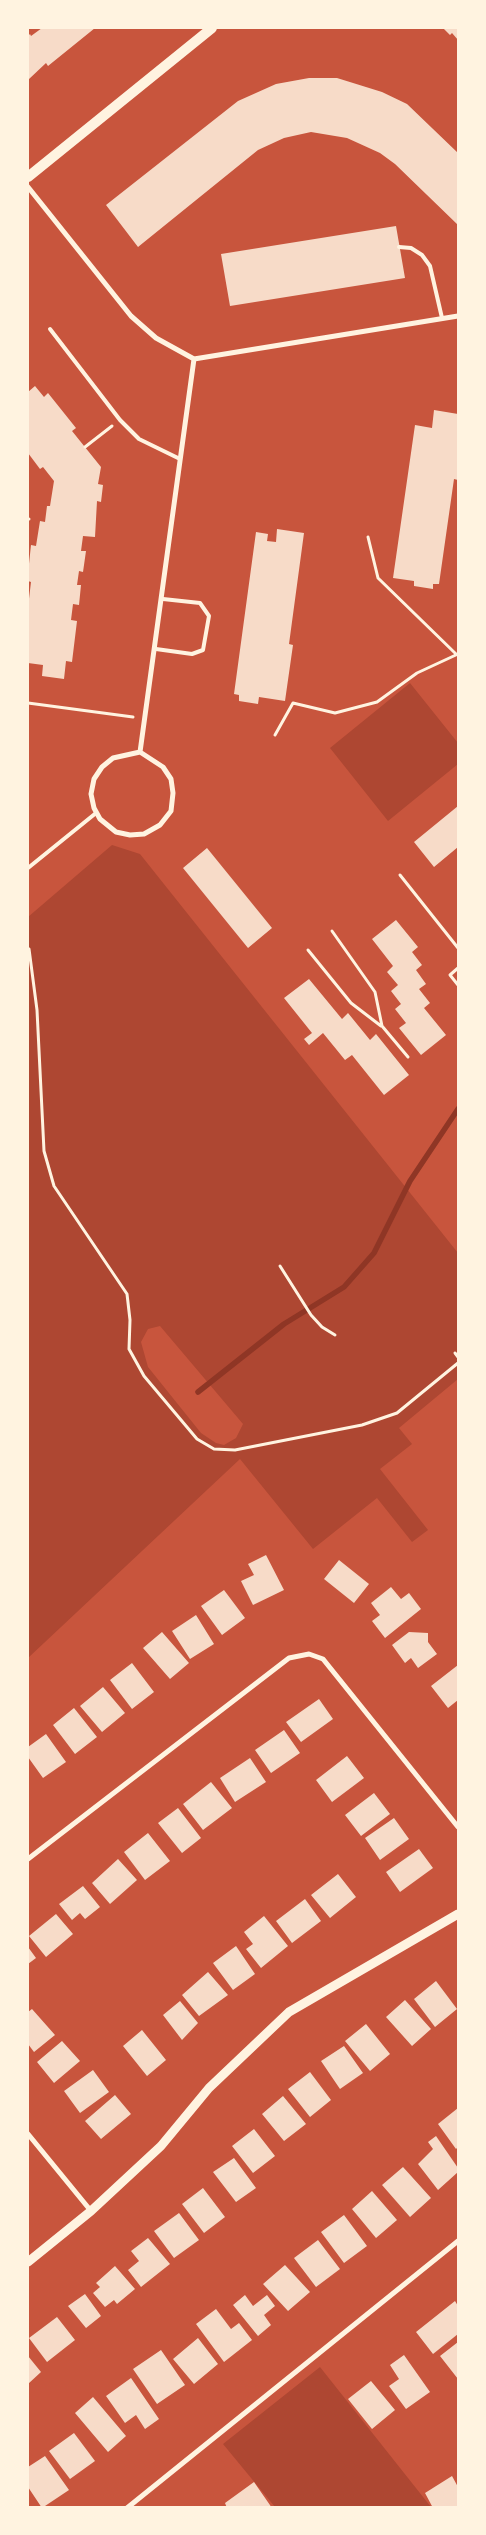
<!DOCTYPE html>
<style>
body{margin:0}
#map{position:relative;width:486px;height:2535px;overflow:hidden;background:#c8553d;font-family:Jost,sans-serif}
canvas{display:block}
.frame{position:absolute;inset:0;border:29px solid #fff3e0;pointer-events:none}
</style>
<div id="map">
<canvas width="486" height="2535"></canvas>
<div class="frame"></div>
</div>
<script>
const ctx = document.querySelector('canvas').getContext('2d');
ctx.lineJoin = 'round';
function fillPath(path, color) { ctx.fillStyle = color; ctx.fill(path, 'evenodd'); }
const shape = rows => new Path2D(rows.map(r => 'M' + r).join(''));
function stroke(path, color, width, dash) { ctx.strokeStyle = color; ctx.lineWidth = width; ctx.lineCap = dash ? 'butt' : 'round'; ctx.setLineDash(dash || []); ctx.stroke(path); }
fillPath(shape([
 [410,683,458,743,458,764,388,821,330,748],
 [112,845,140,854,458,1253,458,1379,399,1428,412,1444,380,1469,428,1530,412,1542,377,1498,313,1549,240,1459,28,1658,28,917],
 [160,1326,243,1424,236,1438,224,1445,216,1443,201,1433,148,1367,141,1342,148,1329],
 [320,2367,431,2507,275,2507,223,2444]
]), '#ae4732');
stroke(shape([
 [198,1392,284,1324,344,1287,374,1253,410,1181,458,1109]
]), '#8f3625', 5.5);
fillPath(shape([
 [42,28,95,28,48,66,46,63,28,80,28,36,30,34,31,36],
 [443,28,458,28,458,40,452,33,450,35],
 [309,78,337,78,382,92,407,104,458,153,458,225,395,164,380,153,347,138,311,132,284,138,258,150,138,247,106,205,238,101,276,84],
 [396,226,405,278,230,306,221,254],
 [35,386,44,397,48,393,76,428,72,431,101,467,98,484,103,485,101,502,97,501,95,537,83,536,81,551,86,551,83,572,79,571,77,585,81,585,79,605,73,604,71,620,77,621,72,662,66,661,64,679,42,676,43,665,28,663,28,607,31,582,28,581,28,573,31,545,36,546,40,521,45,522,47,506,50,506,54,481,43,467,40,469,28,453,28,392],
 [434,410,458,414,458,480,454,479,439,584,433,584,433,589,414,586,414,581,393,578,415,425,432,428],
 [277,529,304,533,289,644,293,645,285,701,259,697,258,704,239,701,239,695,234,694,256,532,268,534,267,541,276,542],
 [458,806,458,847,434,867,414,842],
 [207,848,272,928,248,948,183,868],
 [396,920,418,947,412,952,422,965,416,970,426,984,419,989,430,1003,424,1008,446,1035,421,1055,399,1028,406,1023,395,1009,401,1004,391,991,398,985,387,972,393,966,372,939],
 [309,979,342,1019,348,1013,370,1040,376,1034,409,1075,384,1095,352,1055,345,1060,323,1033,309,1045,304,1039,312,1033,284,998],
 [266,1555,284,1590,253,1605,241,1581,254,1575,248,1564],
 [339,1560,369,1584,354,1603,324,1579],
 [391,1587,401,1599,409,1593,421,1609,385,1638,372,1621,380,1615,371,1603],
 [224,1590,245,1618,222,1635,201,1606],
 [196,1615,214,1644,190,1659,172,1631],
 [162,1632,189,1663,170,1679,143,1648],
 [409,1632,428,1633,428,1642,437,1654,418,1668,411,1658,405,1663,392,1645],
 [132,1663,154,1692,132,1709,110,1680],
 [458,1665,458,1700,448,1708,431,1686],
 [103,1687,125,1713,102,1732,80,1706],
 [319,1699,333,1719,301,1742,286,1722],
 [74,1708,97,1737,75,1754,53,1725],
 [284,1730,300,1753,271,1773,255,1750],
 [46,1734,66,1762,43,1778,28,1757,28,1747],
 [347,1756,364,1778,332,1802,316,1780],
 [250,1758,266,1782,235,1802,220,1778],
 [211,1782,232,1808,203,1830,183,1804],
 [374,1793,390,1814,361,1836,345,1815],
 [178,1808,201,1838,182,1853,158,1823],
 [394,1818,409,1839,380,1860,365,1838],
 [148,1833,170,1861,145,1880,124,1852],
 [419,1849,433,1868,400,1892,386,1872],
 [118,1859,137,1880,110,1904,92,1883],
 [338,1874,356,1897,330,1918,311,1895],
 [83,1886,100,1907,85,1919,80,1913,72,1920,59,1904],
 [305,1899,321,1921,292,1943,276,1921],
 [56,1914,73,1934,46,1957,29,1936],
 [264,1916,288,1946,261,1968,246,1949,253,1944,244,1932],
 [236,1946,255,1974,233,1990,213,1963],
 [28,1947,36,1958,28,1964],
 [208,1972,228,1995,199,2016,182,1995],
 [436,1981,457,2009,435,2027,414,1999],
 [405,2000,431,2029,412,2046,386,2017],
 [180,2001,198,2023,182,2040,163,2015],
 [32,2009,55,2035,34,2052,28,2044,28,2012],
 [366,2024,390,2054,370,2071,345,2041],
 [142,2030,166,2060,147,2076,123,2046],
 [62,2041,80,2061,54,2083,37,2062],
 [344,2046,363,2073,340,2089,321,2061],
 [93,2070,109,2092,80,2113,64,2091],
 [310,2072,331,2100,310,2117,288,2089],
 [115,2095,131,2114,101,2139,85,2121],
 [283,2096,306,2124,284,2141,262,2114],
 [458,2108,458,2147,456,2149,438,2124],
 [254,2129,275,2156,253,2173,232,2146],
 [436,2136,458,2168,458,2172,438,2190,418,2164,433,2149,428,2142],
 [234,2158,256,2188,236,2202,213,2172],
 [403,2167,431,2198,410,2217,382,2185],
 [203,2188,225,2217,204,2233,182,2204],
 [372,2191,397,2220,376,2238,352,2209],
 [179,2213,199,2240,174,2258,154,2231],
 [344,2215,367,2246,344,2263,321,2232],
 [148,2238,170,2264,141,2287,128,2270,139,2261,131,2251],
 [318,2240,340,2269,316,2287,294,2258],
 [285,2265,310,2292,288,2311,263,2284],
 [115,2266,135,2289,117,2304,114,2300,105,2307,93,2293,100,2287,96,2283],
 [85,2294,101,2316,86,2328,68,2306],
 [245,2295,253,2306,267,2295,275,2306,264,2315,271,2325,258,2336,233,2305],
 [455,2301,458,2306,458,2334,433,2354,416,2332],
 [216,2309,231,2329,239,2323,252,2340,224,2362,196,2324],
 [57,2317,75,2340,47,2362,29,2338],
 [198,2338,218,2364,194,2384,173,2359],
 [458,2342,458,2379,440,2356],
 [161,2350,185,2385,157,2404,133,2369],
 [404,2355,430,2392,406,2409,389,2386,399,2379,390,2365],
 [28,2356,41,2372,28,2384],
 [131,2378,159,2419,145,2429,136,2415,125,2423,106,2396],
 [371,2381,395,2410,372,2429,348,2399],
 [93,2397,126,2436,108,2452,75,2413],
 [74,2433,95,2461,70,2479,49,2451],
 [45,2456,69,2490,42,2508,28,2487,28,2467],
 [452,2476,458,2487,458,2508,433,2508,425,2493],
 [254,2482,272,2508,227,2508,225,2503]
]), '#f7dbc8');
stroke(shape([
 [85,447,112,426],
 [28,519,29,519],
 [368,537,378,578,456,654],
 [28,703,133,717],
 [275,735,293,703,335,713,377,702,417,673,458,654],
 [400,875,458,948],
 [332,931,375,992,382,1026,408,1057],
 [29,949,37,1010,44,1151,54,1186,127,1294,130,1320,129,1349,144,1376,197,1439,214,1449,235,1450,362,1425,397,1413,458,1363],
 [308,950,351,1003,381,1026],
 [458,985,450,975,458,968],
 [280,1266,311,1315,322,1327,335,1335],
 [455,1353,458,1357]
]), '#fff3e0', 3);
stroke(shape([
 [399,247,411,248,422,255,430,266,442,318],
 [50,329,120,420,139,439,180,459],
 [156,649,192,654,203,650,209,616,200,603,163,599],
 [28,868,96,813]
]), '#fff3e0', 4);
stroke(shape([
 [28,187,131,316,156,338,194,359,458,316],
 [140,752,194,359],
 [140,752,163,767,171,779,173,793,171,811,160,825,144,834,130,835,116,832,100,819,94,808,91,794,94,779,102,767,113,758,140,752],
 [28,1859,289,1658,309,1654,323,1659,458,1827],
 [28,2134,91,2211],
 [127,2508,458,2241]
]), '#fff3e0', 5);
stroke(shape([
 [28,2262,91,2211,161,2146,209,2088,289,2012,458,1914]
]), '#fff3e0', 9);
stroke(shape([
 [28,177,212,28]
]), '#fff3e0', 10);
</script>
